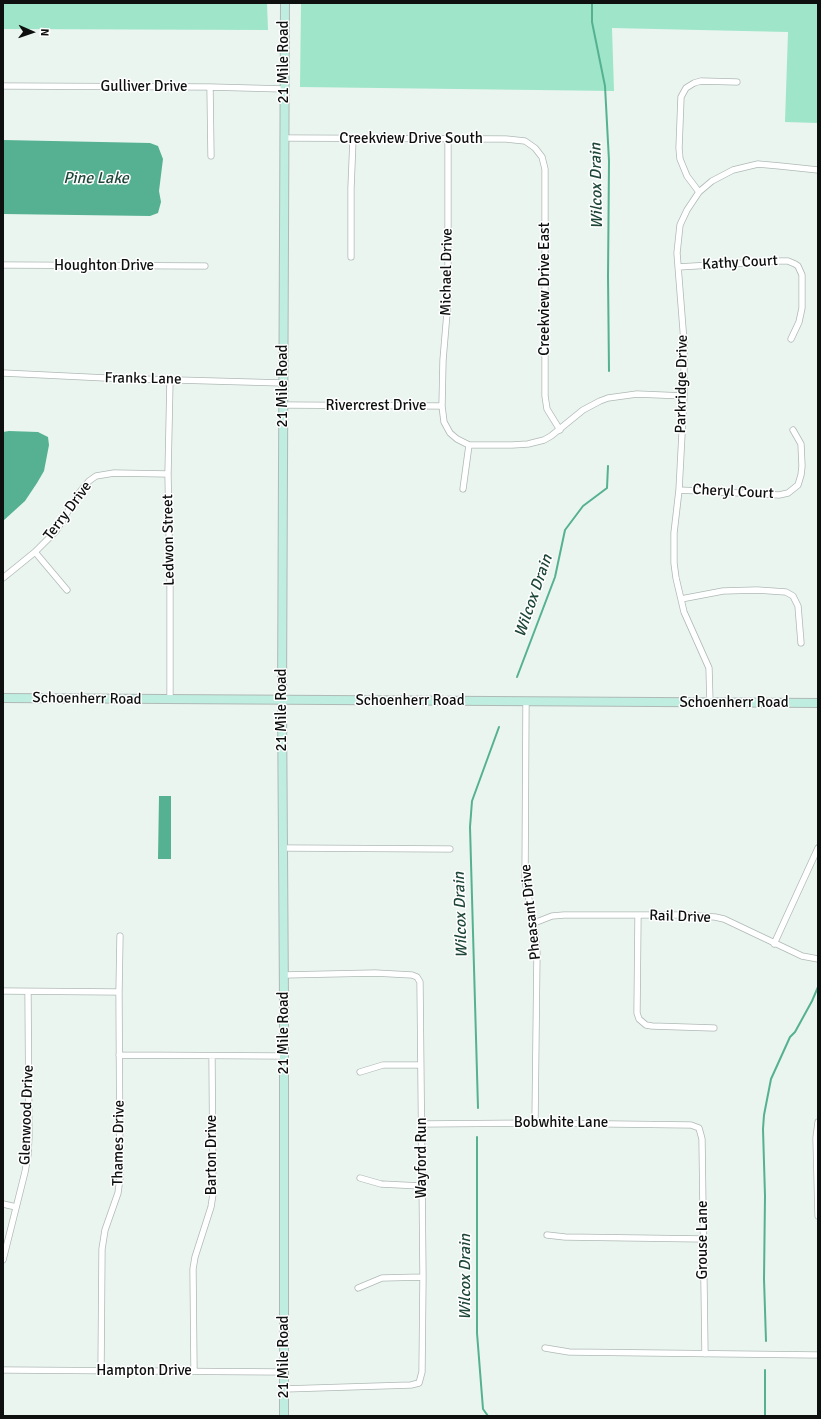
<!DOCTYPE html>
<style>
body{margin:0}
#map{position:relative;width:821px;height:1419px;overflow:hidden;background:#eaf5f0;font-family:Signika,sans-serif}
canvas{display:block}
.frame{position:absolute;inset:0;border:4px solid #0d100f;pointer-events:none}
.north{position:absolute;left:12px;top:12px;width:40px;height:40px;-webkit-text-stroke:3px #fff;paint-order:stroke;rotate:92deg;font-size:11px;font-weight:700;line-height:16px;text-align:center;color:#0d100f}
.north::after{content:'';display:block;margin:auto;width:14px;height:18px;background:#0d100f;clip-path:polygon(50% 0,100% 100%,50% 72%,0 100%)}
</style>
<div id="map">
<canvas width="821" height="1419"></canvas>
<div class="frame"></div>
<div class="north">N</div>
</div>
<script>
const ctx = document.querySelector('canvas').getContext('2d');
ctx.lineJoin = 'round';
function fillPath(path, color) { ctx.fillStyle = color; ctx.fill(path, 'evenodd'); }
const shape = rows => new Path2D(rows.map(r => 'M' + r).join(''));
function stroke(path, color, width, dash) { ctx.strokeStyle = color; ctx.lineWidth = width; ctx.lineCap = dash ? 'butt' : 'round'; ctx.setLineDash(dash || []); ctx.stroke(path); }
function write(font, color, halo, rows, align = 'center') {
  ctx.font = font + ' Signika,sans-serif'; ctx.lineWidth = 3; ctx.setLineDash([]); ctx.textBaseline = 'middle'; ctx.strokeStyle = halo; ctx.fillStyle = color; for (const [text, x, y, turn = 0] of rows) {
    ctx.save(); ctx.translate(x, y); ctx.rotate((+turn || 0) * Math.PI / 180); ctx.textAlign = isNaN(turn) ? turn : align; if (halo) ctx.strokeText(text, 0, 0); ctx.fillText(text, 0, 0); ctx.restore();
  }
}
fillPath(shape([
 [3,3,267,3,268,30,3,29],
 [301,3,818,3,818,123,785,122,788,32,612,28,614,91,300,87]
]), '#9fe5ca');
fillPath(shape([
 [3,140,150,143,158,146,163,159,159,191,161,202,158,213,150,216,3,214],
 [9,431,38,432,48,437,49,445,44,471,37,483,25,501,3,521,3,432],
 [159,796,171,796,171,859,158,859]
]), '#55b191');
stroke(shape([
 [592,3,592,22,605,86,609,161,608,276,609,371],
 [517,677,555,577,565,530,583,506,607,488,608,466],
 [478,1108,470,827,472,801,499,727],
 [477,1137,477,1333,483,1409,488,1416],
 [766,1341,764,1279,765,1196,763,1129,764,1115,771,1079,790,1037,795,1032,812,1001,818,987],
 [765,1416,765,1370]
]), '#55b191', 2);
const street = shape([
 [3,86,210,87,284,89],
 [210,87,211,156],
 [284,138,506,139,525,141,535,148,542,157,545,169,545,396,547,409,560,430],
 [448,138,448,301,443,360,442,406,444,422,450,433,457,439,469,445,512,445,528,444,544,440,551,436,583,410,600,401,608,398,637,394,684,396],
 [699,192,687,176,680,159,679,148,681,97,686,88,694,83,701,81,737,82],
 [351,257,351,188,353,139],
 [3,265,205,266],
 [678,267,779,261,788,261,795,264,798,266,802,275,802,308,799,322,791,339],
 [3,373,106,378,283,383],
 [283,405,442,406],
 [463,489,469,445],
 [679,490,779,495,788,493,798,485,801,475,802,466,801,444,793,430],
 [35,552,67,590],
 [3,578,35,552,56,531,79,493,89,481,96,476,114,473,168,474],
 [681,599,723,591,757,590,786,592,793,596,798,606,801,643],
 [170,700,170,587,168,474,170,380],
 [526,702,525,881,534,923,537,952,535,1123],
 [710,703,709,668,684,612,676,578,674,563,674,533,679,490,684,396,684,342,677,253,680,225,687,210,699,192,712,181,733,170,758,164,780,166,818,170],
 [283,848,450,849],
 [638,916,637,1013,639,1019,646,1025,652,1026,714,1028],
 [534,923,552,916,564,915,682,915,715,917,724,919,802,956,818,959],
 [774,944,818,848],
 [3,991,119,992],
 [119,1055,284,1056],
 [360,1072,383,1065,420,1065],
 [818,1122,816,1138,818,1216],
 [422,1124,535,1123,691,1125,699,1128,702,1139,705,1354],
 [360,1178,381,1184,421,1186],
 [3,1204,16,1207],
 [547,1235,565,1237,704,1239],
 [3,1260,25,1172,28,1155,29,1137,28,992],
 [358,1288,382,1278,423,1277],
 [545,1348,569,1352,818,1355],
 [3,1370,284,1372],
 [101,1371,102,1249,105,1230,118,1193,120,1178,119,992,120,936],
 [194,1371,193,1269,195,1257,211,1207,213,1194,212,1056],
 [284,1389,411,1385,419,1383,422,1372,423,1277,420,982,417,977,412,975,375,973,284,975]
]);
const secondary = shape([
 [3,698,818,703],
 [284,1416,284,1002,282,700,285,3]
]);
stroke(street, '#afb9b5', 7);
stroke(secondary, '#afb9b5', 10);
stroke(street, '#fff', 5.5);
stroke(secondary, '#bfede0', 8);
write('15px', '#0d100f', '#fff', [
 ["21 Mile Road",284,62,-90],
 ["Gulliver Drive",144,87],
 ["Creekview Drive South",411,139],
 ["Kathy Court",740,263,-3],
 ["Houghton Drive",104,266],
 ["Michael Drive",447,272,-89],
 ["Creekview Drive East",545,289,-90],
 ["Franks Lane",143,379,1],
 ["Parkridge Drive",682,384,-89],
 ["21 Mile Road",283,386,-90],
 ["Rivercrest Drive",376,406],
 ["Cheryl Court",733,492,3],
 ["Terry Drive",68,511,-53],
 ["Ledwon Street",169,540,-91],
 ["Schoenherr Road",87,699,1],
 ["Schoenherr Road",410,701],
 ["Schoenherr Road",734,703],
 ["21 Mile Road",282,710,-90],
 ["Pheasant Drive",531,912,-96],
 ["Rail Drive",680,917,2],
 ["21 Mile Road",284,1033,-90],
 ["Glenwood Drive",27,1115,-88],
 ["Bobwhite Lane",561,1123],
 ["Thames Drive",119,1143,-89],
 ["Barton Drive",212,1155,-90],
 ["Wayford Run",422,1158,-90],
 ["Grouse Lane",703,1240,-90],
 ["21 Mile Road",284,1357,-90],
 ["Hampton Drive",144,1371]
]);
write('italic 16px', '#1f4739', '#fff', [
 ["Pine Lake",96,179],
 ["Wilcox Drain",597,186,-91],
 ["Wilcox Drain",534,596,-71],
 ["Wilcox Drain",461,915,-92],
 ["Wilcox Drain",466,1277,-90]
]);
</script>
